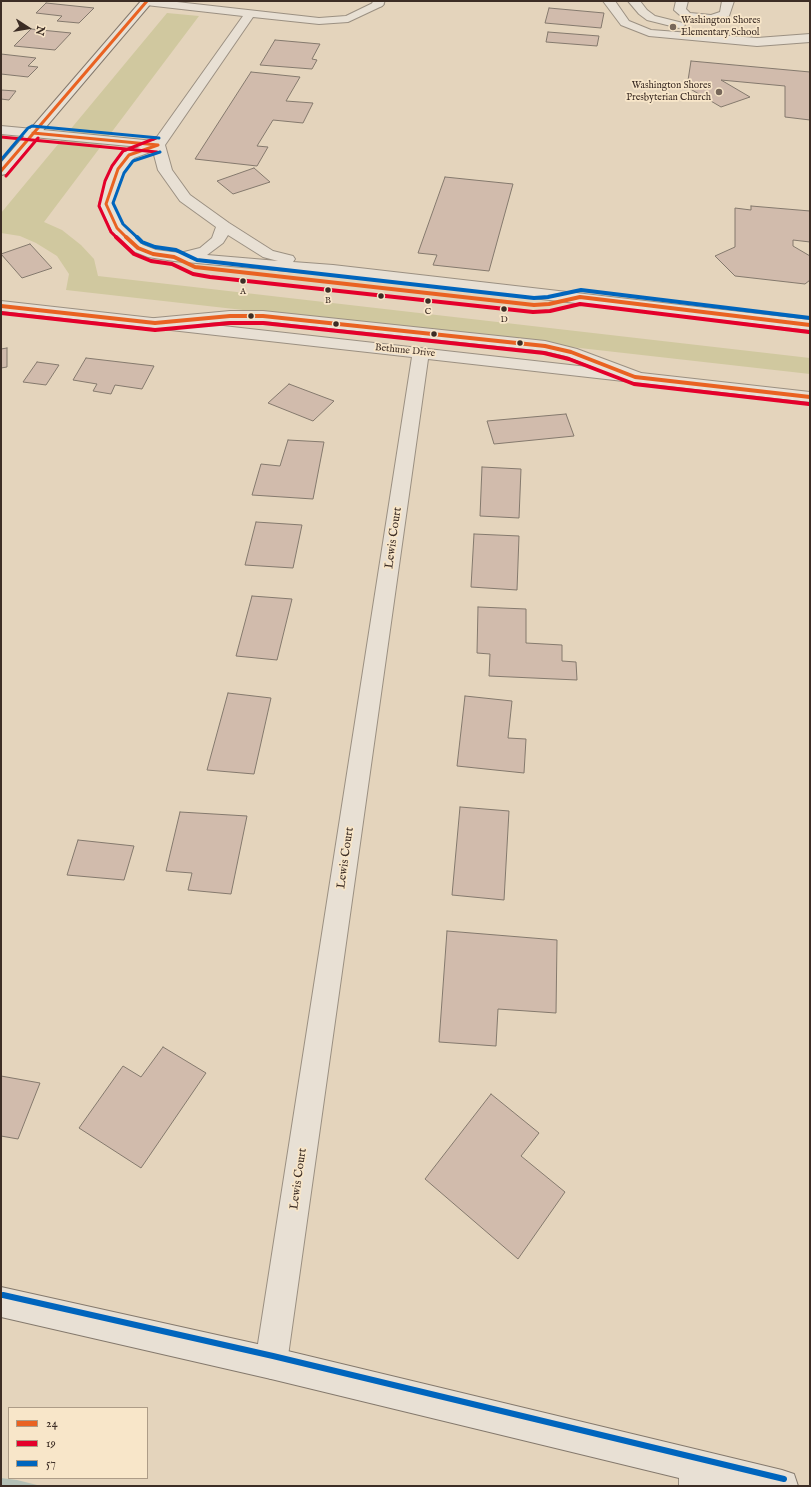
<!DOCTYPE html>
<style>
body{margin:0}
#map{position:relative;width:811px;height:1487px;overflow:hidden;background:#e4d4bc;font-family:"IM FELL English",serif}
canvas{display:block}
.frame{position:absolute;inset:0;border:2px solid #3c2d25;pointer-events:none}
.legend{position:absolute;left:8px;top:1407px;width:140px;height:72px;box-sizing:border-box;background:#f8e6c9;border:1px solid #ad9c87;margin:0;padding:5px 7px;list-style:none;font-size:12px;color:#3c2d25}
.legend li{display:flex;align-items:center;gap:8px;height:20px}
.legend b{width:20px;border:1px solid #ad9c87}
.north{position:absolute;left:8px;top:8px;width:40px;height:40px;-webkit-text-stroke:3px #f8e6c9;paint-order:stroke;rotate:102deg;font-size:11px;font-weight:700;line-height:16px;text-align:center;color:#3c2d25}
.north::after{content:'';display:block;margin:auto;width:14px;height:18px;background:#3c2d25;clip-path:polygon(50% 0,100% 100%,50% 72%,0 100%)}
</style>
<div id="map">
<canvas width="811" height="1487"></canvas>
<div class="frame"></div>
<ul class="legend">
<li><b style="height:5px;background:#e96222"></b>24</li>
<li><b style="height:5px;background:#e4002b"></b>19</li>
<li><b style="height:5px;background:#0065bd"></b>57</li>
</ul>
<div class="north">N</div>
</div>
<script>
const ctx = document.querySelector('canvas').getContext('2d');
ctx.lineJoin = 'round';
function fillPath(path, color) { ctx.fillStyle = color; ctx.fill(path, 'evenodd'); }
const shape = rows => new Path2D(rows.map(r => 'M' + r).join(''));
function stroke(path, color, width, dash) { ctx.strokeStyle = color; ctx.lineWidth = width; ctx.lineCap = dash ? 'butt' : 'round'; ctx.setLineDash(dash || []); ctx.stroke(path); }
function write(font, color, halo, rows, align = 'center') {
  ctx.font = font + ' "IM FELL English",serif'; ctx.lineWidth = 3.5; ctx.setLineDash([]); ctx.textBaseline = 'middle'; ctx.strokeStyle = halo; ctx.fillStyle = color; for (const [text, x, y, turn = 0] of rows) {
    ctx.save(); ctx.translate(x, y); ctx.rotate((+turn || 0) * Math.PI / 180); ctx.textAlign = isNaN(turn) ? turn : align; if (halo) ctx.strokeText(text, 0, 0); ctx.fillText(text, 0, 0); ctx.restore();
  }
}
fillPath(shape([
 [167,13,199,16,44,222,62,230,81,245,94,259,98,276,810,358,810,374,66,290,69,274,57,256,36,243,20,236,1,233,1,213]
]), '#d0c89f');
fillPath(shape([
 [1,1478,17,1480,41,1486,1,1486]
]), '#b4c0b6');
const building = shape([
 [46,3,94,8,79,23,57,21,62,16,36,13,46,3],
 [549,8,604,13,601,28,545,23,549,8],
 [31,29,71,33,55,50,14,46,31,29],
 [548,32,599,36,597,46,546,42,548,32],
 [275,40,320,44,312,59,317,60,312,69,260,65,275,40],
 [1,54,36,58,28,66,38,67,28,77,1,74,1,54],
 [691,61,810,72,810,120,785,117,785,86,721,80,750,97,721,107,687,87,691,61],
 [251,72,300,77,286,101,313,103,303,123,273,120,257,146,268,147,257,166,195,159,251,72],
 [1,90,16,91,9,100,1,99,1,90],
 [254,168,270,182,233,194,217,181,254,168],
 [445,177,513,184,489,271,433,265,437,255,418,253,445,177],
 [751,206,810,211,810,242,793,240,793,246,810,256,810,280,805,284,735,276,715,256,735,247,735,208,751,210,751,206],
 [30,244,52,268,22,278,1,254,30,244],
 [7,348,7,367,1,368,1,349,7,348],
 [86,358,154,366,142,389,115,385,111,394,93,391,97,384,73,380,86,358],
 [37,362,59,365,46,385,23,382,37,362],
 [289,384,334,401,313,421,268,403,289,384],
 [566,414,574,436,494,444,487,421,566,414],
 [288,440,324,442,313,499,252,495,261,464,280,466,288,440],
 [482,467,521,469,519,518,480,516,482,467],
 [256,522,302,525,293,568,245,565,256,522],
 [474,534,519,536,517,590,471,587,474,534],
 [252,596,292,599,277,660,236,656,252,596],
 [478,607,526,609,526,643,562,645,562,661,576,662,577,680,489,676,490,654,477,653,478,607],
 [228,693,271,698,254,774,207,770,228,693],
 [465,696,512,701,508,738,526,739,524,773,457,766,465,696],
 [460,807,509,811,504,900,452,895,460,807],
 [180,812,247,816,231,894,188,890,192,873,166,871,180,812],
 [78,840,134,846,124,880,67,875,78,840],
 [447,931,557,940,556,1013,498,1009,496,1046,439,1042,447,931],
 [163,1047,206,1073,141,1168,79,1128,123,1066,141,1077,163,1047],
 [1,1076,40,1083,18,1139,1,1136,1,1076],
 [491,1094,539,1133,521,1156,565,1192,518,1259,425,1179,491,1094]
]);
fillPath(building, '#d1bbac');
stroke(building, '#84796d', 1);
const lane = shape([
 [141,1,168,1,319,18,346,16,377,1,382,2,384,4,382,6,348,22,319,24,253,17,165,145,172,170,190,195,229,223,273,251,293,256,295,259,293,262,333,265,810,320,810,330,333,275,174,261,148,257,133,251,112,231,99,204,105,183,113,166,124,152,140,147,33,137,28,136,26,133,28,130,33,129,154,141,243,16,146,5,142,4,141,1],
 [153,151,158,170,180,201,216,227,212,238,200,248,180,253,156,250,143,245,123,226,113,204,119,183,125,170,134,158,153,151],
 [228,235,263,257,278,261,207,255,223,243,228,235],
 [603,1,615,1,629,21,651,30,757,38,810,34,810,42,757,46,649,36,621,25,603,1],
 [628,1,640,1,647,10,655,16,683,23,685,25,683,27,679,28,647,20,639,14,628,1],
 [676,1,688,1,686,9,690,13,711,15,720,12,722,1,734,1,729,16,712,21,692,20,682,17,674,10,676,1],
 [230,311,263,311,545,341,577,349,641,373,643,377,641,381,635,382,629,381,566,356,545,351,263,321,230,321,155,328,149,326,147,323,149,320,155,318,230,311]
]);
const street = shape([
 [373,1,385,1,382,6,378,7,374,6,372,4,373,1],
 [1,126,33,129,38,130,40,133,38,136,33,137,1,134,1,126],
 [1,301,810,392,810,402,428,359,287,1363,282,1374,271,1379,260,1374,255,1363,412,357,1,311,1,301],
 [695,1450,706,1455,711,1466,711,1486,679,1486,679,1466,684,1455,695,1450]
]);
const secondary = shape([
 [141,1,153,1,6,174,1,175,1,163,141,1],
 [1,1287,271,1347,782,1470,794,1474,798,1486,712,1486,271,1379,1,1317,1,1287]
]);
stroke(lane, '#9b9082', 2);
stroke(street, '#9b9082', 2);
stroke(secondary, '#84796d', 2);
fillPath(lane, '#e8e0d4');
fillPath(street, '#e8e0d4');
fillPath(secondary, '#e8e0d4');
stroke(shape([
 [33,133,158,145],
 [1,171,147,1],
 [127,238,117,228,106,204,118,169,129,155,158,145]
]), '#e96222', 3);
stroke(shape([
 [126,237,138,248,153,254,174,257,195,267,534,305,549,304,580,297,810,325],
 [1,306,155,323,230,316,263,316,545,346,571,352,635,377,810,397]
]), '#e96222', 4);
stroke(shape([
 [1,137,157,152],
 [6,176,38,138],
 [117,238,111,232,99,206,105,181,112,166,123,151,156,138]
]), '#e4002b', 3);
stroke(shape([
 [116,237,134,254,151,261,172,264,193,274,210,277,533,312,550,311,580,304,809,332],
 [1,313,155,330,230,323,263,323,544,353,569,359,634,384,809,404]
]), '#e4002b', 4);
stroke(shape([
 [1,160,28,128,32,126,159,138],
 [138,238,123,224,113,203,124,173,133,161,160,152]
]), '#0065bd', 3);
stroke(shape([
 [137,237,142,242,155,247,176,250,197,260,534,298,548,297,581,290,810,318]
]), '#0065bd', 4);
stroke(shape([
 [3,1295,273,1356,784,1479]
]), '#0065bd', 6);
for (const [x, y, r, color] of [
 [673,27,4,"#77675a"],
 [719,92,4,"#77675a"],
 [243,281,3.5,"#3c2d25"],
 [328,290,3.5,"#3c2d25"],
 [381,296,3.5,"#3c2d25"],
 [428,301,3.5,"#3c2d25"],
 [504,309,3.5,"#3c2d25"],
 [251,316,3.5,"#3c2d25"],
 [336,324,3.5,"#3c2d25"],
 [434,334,3.5,"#3c2d25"],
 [520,343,3.5,"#3c2d25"]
]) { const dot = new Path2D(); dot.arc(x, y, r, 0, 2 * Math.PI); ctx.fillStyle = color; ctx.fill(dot); stroke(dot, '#f8e6c9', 1.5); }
write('9px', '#3c2d25', '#f8e6c9', [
 ["A",243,292],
 ["B",328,301],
 ["C",428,312],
 ["D",504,320]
]);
write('10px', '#3c2d25', '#f8e6c9', [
 ["Washington Shores",681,21],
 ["Elementary School",681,33],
 ["Washington Shores",711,86,"right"],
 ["Presbyterian Church",711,98,"right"]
], 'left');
write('10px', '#3c2d25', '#f8e6c9', [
 ["Bethune Drive",405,351,6]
]);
write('12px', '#3c2d25', '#f8e6c9', [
 ["Lewis Court",394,538,-82],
 ["Lewis Court",346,858,-82],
 ["Lewis Court",299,1179,-82]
]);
</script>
